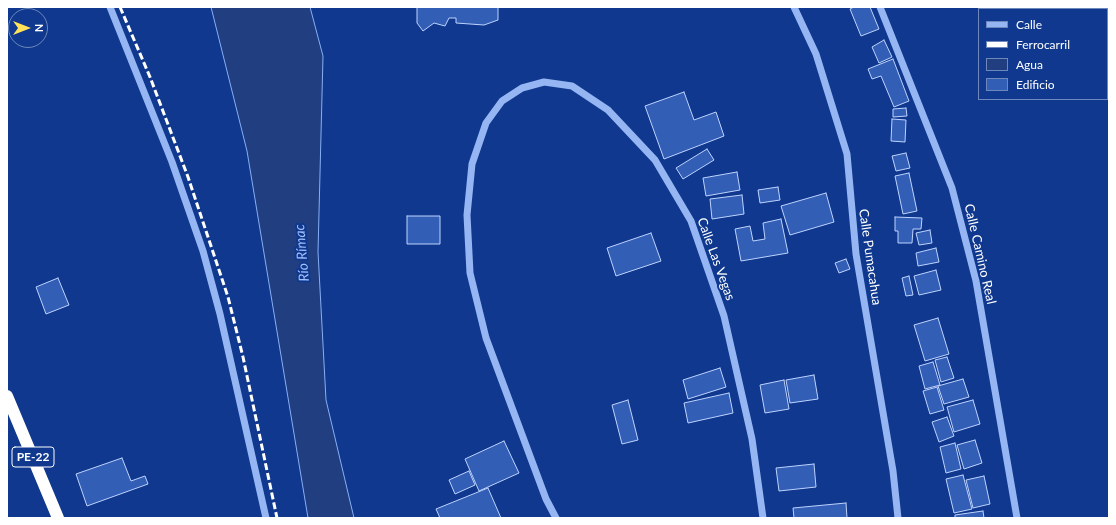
<!DOCTYPE html>
<meta charset="utf-8">
<style>
body{margin:0}
#map{position:relative;width:1116px;height:525px;overflow:hidden;background:#0f388e;font-family:Lato,sans-serif}
canvas{display:block}
.frame{position:absolute;inset:0;border:8px solid #fff;pointer-events:none}
.legend{position:absolute;left:978px;top:8px;width:130px;height:92px;box-sizing:border-box;background:#0f388e;border:1px solid #6f88bb;margin:0;padding:5px 7px;list-style:none;font-size:12px;color:#fff}
.legend li{display:flex;align-items:center;gap:8px;height:20px}
.legend b{width:20px;border:1px solid #6f88bb}
.north{position:absolute;left:8px;top:8px;width:40px;height:40px;box-sizing:border-box;background:#0f388e;border:1px solid #6f88bb;border-radius:50%;rotate:90deg;font-size:11px;font-weight:700;line-height:16px;text-align:center;color:#fff}
.north::after{content:'';display:block;margin:auto;width:14px;height:18px;background:#ffe259;clip-path:polygon(50% 0,100% 100%,50% 72%,0 100%)}
</style>
<div id="map">
<canvas width="1116" height="525"></canvas>
<div class="frame"></div>
<ul class="legend">
<li><b style="height:5px;background:#96b6f3"></b>Calle</li>
<li><b style="height:5px;background:#fff"></b>Ferrocarril</li>
<li><b style="height:11px;background:#213f80"></b>Agua</li>
<li><b style="height:11px;background:#335eb6"></b>Edificio</li>
</ul>
<div class="north">N</div>
</div>
<script>
const ctx = document.querySelector('canvas').getContext('2d');
ctx.lineJoin = 'round';
function fillPath(path, color) { ctx.fillStyle = color; ctx.fill(path, 'evenodd'); }
const shape = rows => new Path2D(rows.map(r => 'M' + r).join(''));
function stroke(path, color, width, dash) { ctx.strokeStyle = color; ctx.lineWidth = width; ctx.lineCap = dash ? 'butt' : 'round'; ctx.setLineDash(dash || []); ctx.stroke(path); }
function write(font, color, halo, rows, align = 'center') {
  ctx.font = font + ' Lato,sans-serif'; ctx.lineWidth = 4; ctx.setLineDash([]); ctx.textBaseline = 'middle'; ctx.strokeStyle = halo; ctx.fillStyle = color; for (const [text, x, y, turn = 0] of rows) {
    ctx.save(); ctx.translate(x, y); ctx.rotate((+turn || 0) * Math.PI / 180); ctx.textAlign = isNaN(turn) ? turn : align; if (halo) ctx.strokeText(text, 0, 0); ctx.fillText(text, 0, 0); ctx.restore();
  }
}
const water = shape([
 [211,7,310,7,323,56,318,252,326,400,354,518,308,518,247,151,211,7]
]);
fillPath(water, '#213f80');
stroke(water, '#87aff7', 1);
const building = shape([
 [417,7,498,7,498,20,484,25,456,23,456,18,449,18,445,26,434,23,423,31,417,23,417,7],
 [854,7,870,7,879,29,861,36,850,9,854,7],
 [884,40,892,57,879,63,872,47,884,40],
 [893,59,909,101,894,107,881,76,872,79,868,69,893,59],
 [684,92,694,120,716,112,724,136,664,159,645,106,684,92],
 [906,108,907,116,893,117,893,109,906,108],
 [892,119,906,120,905,142,891,141,892,119],
 [707,149,714,160,683,179,676,168,707,149],
 [906,153,910,168,896,171,892,156,906,153],
 [737,172,740,190,706,196,703,178,737,172],
 [909,173,917,211,903,214,895,176,909,173],
 [778,187,780,200,760,203,758,190,778,187],
 [826,193,834,222,790,235,781,206,826,193],
 [742,195,744,214,712,219,710,199,742,195],
 [407,216,440,216,440,244,407,244,407,216],
 [895,217,922,218,921,229,913,229,912,243,898,243,898,231,895,231,895,217],
 [781,219,788,253,741,261,735,229,750,226,753,241,765,239,763,223,781,219],
 [930,230,932,243,919,245,916,233,930,230],
 [651,233,661,261,616,276,607,248,651,233],
 [936,248,939,262,918,266,916,253,936,248],
 [846,259,850,269,839,273,835,263,846,259],
 [936,270,941,290,919,295,914,276,936,270],
 [909,276,913,295,906,296,902,278,909,276],
 [58,278,69,305,46,314,36,287,58,278],
 [938,318,949,354,925,361,914,325,938,318],
 [947,357,954,378,941,382,935,360,947,357],
 [933,362,940,385,925,389,919,366,933,362],
 [720,368,726,387,688,399,683,380,720,368],
 [814,375,818,399,790,403,786,380,814,375],
 [963,379,969,397,944,404,938,386,963,379],
 [784,380,789,409,765,413,760,385,784,380],
 [937,387,944,410,930,414,923,391,937,387],
 [729,393,733,413,688,423,684,403,729,393],
 [628,400,638,440,622,444,612,405,628,400],
 [973,400,980,424,954,432,947,407,973,400],
 [947,417,954,436,939,442,932,422,947,417],
 [975,440,982,463,964,469,957,445,975,440],
 [504,441,519,473,479,491,465,459,504,441],
 [955,443,961,469,946,473,940,447,955,443],
 [122,458,131,481,145,476,148,484,87,506,76,474,122,458],
 [814,464,816,487,779,491,776,468,814,464],
 [469,471,475,485,455,494,449,480,469,471],
 [963,475,972,509,954,513,946,479,963,475],
 [984,476,990,504,973,508,966,480,984,476],
 [488,488,501,518,440,518,436,509,488,488],
 [846,503,847,518,794,518,793,508,846,503],
 [983,511,984,518,955,518,955,515,983,511]
]);
fillPath(building, '#335eb6');
stroke(building, '#bed3fe', 1);
stroke(shape([
 [110,7,172,162,203,251,220,314,266,518],
 [794,7,816,54,847,154,856,254,893,471,898,518],
 [880,7,952,188,976,281,1017,518],
 [556,518,546,499,486,338,470,273,467,215,472,164,486,123,502,101,522,88,544,82,572,86,608,110,655,160,691,221,724,316,752,439,763,518]
]), '#96b6f3', 7);
stroke(shape([
 [7,396,58,518]
]), '#fff', 12);
stroke(shape([
 [120,7,150,77,188,177,228,297,243,357,277,518]
]), '#fff', 3, [7, 3]);
for (const [x, y, w] of [
 [33,457,42]
]) { const box = new Path2D(); box.roundRect(x - w / 2, y - 10, w, 20, 3); ctx.fillStyle = '#0f388e'; ctx.fill(box); stroke(box, '#fff', 1); }
write('bold 12px', '#fff', null, [
 ["PE-22",33,457]
]);
write('13px', '#fff', '#0f388e', [
 ["Calle Camino Real",980,254,77],
 ["Calle Pumacahua",870,257,82],
 ["Calle Las Vegas",716,259,70]
]);
write('italic 14px', '#a2c0fa', '#0f388e', [
 ["Río Rímac",302,253,-95]
]);
</script>
